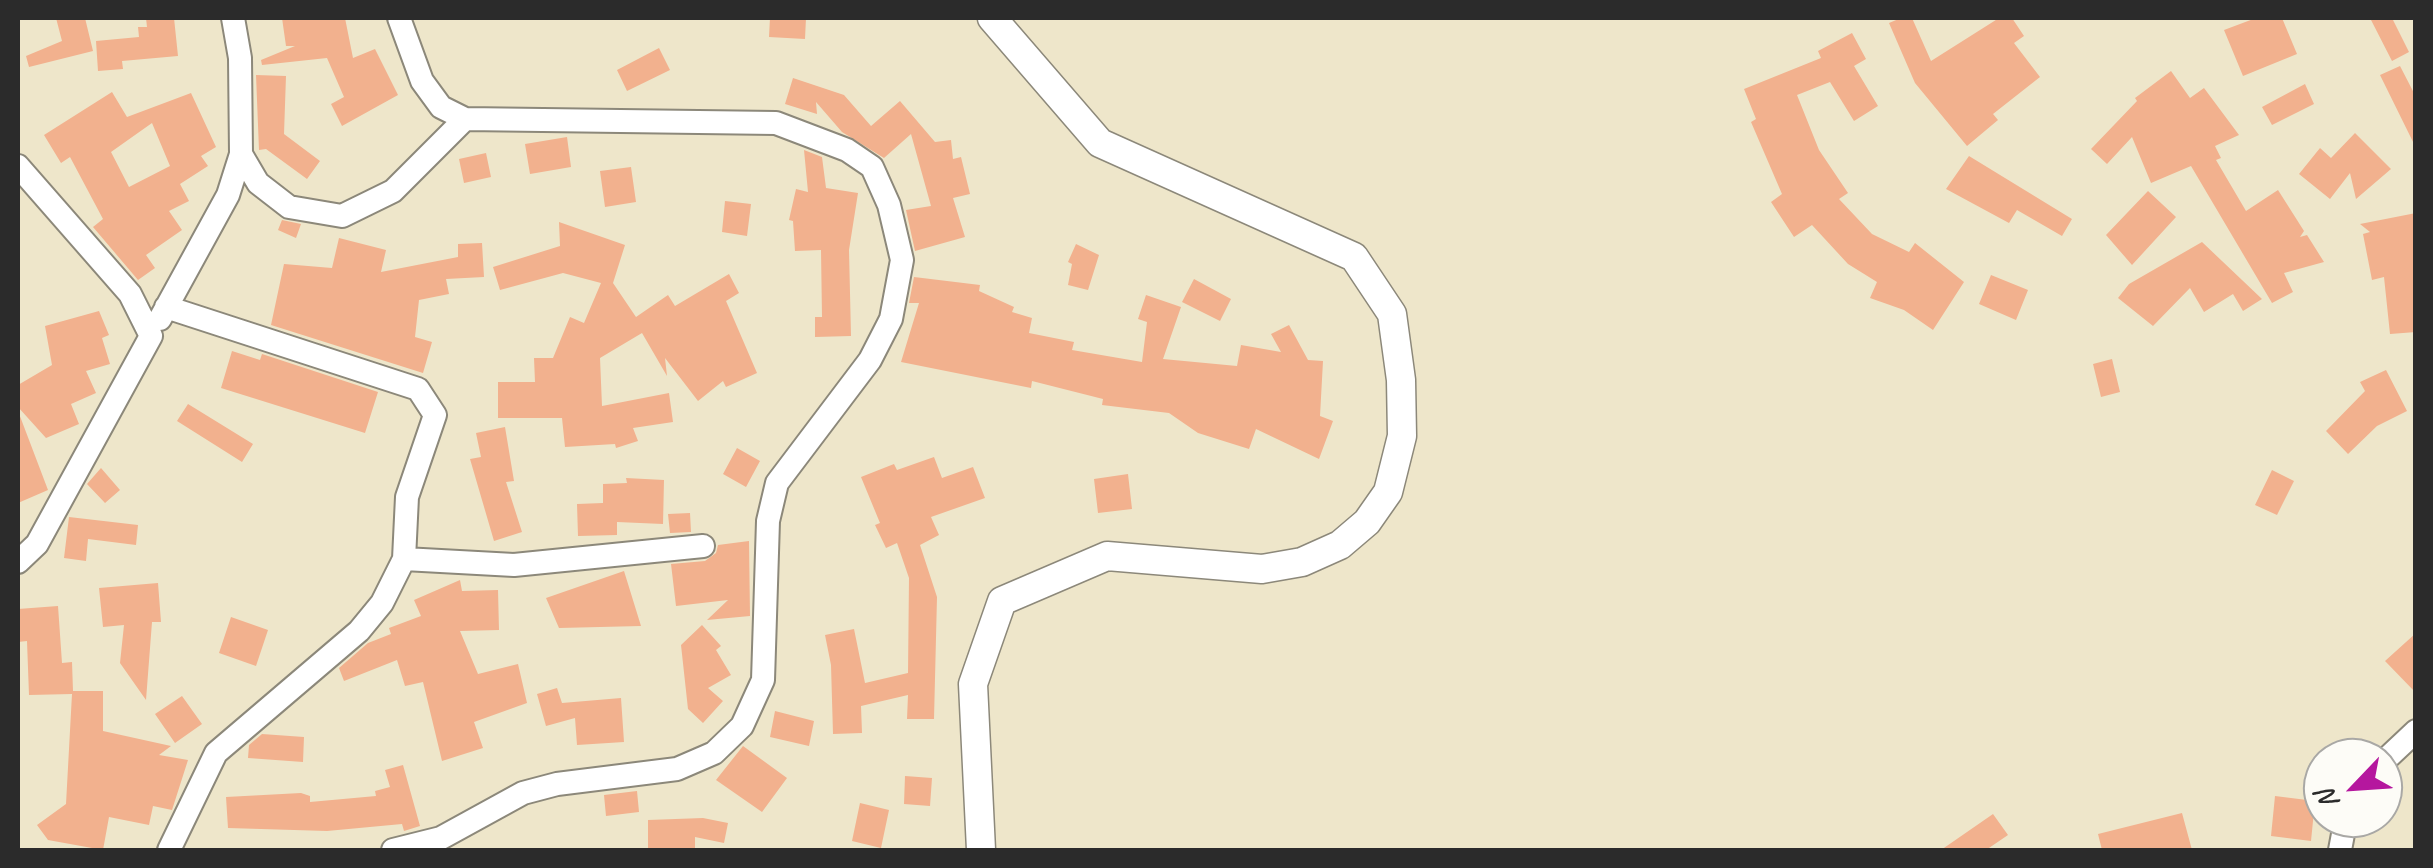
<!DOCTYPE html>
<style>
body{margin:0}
#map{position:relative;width:2433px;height:868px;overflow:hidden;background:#eee6ca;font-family:Caveat,sans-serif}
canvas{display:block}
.frame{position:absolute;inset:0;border:20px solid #2b2b2b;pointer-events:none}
.north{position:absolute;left:2303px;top:738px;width:100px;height:100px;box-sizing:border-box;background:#fdfcf7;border:2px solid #a9a8a5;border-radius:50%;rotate:245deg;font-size:28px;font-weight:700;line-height:40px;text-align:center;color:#2b2b2b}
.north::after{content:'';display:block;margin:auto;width:35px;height:45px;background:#b5179e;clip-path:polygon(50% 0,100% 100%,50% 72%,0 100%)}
</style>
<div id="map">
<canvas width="2433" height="868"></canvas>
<div class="frame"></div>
<div class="north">N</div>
</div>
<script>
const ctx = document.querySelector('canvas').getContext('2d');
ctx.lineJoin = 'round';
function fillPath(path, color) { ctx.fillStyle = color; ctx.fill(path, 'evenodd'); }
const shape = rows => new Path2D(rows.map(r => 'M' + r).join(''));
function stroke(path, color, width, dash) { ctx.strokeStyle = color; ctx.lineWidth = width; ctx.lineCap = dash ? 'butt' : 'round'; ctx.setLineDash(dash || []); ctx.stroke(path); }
fillPath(shape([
 [56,18,85,18,93,51,29,67,26,56,62,41],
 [146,18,174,18,178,56,122,61,123,69,98,71,96,41,139,37,138,27,147,27],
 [282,18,345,18,353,58,375,49,398,95,342,126,331,104,344,97,327,58,262,65,261,60,295,46,286,46],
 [770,18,806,18,805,39,769,37],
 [1901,18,1912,18,1931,61,1999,18,2012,18,2024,36,2014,43,2040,77,1993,114,1998,120,1967,146,1915,83,1889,23],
 [2256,18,2282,18,2297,54,2243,76,2224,30],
 [2370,18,2392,18,2409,52,2392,61],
 [1852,33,1866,59,1854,66,1878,106,1854,121,1830,82,1797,95,1819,150,1848,193,1839,199,1872,234,1909,252,1915,243,1964,282,1933,330,1904,310,1870,298,1877,282,1848,264,1812,225,1794,237,1771,202,1782,194,1751,122,1756,119,1744,89,1821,58,1818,51],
 [659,48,670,70,627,91,617,70],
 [2400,66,2416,97,2416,148,2380,75],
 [2171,71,2190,98,2204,88,2239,135,2215,146,2221,158,2216,160,2246,211,2278,190,2304,231,2300,237,2307,235,2324,262,2284,273,2293,292,2272,303,2191,166,2151,183,2132,137,2107,164,2091,149,2137,101,2135,98],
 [256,75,286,76,284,134,320,161,307,179,266,149,259,150],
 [793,78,844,95,871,126,900,101,935,142,951,140,953,159,961,157,970,194,953,198,965,237,915,251,906,210,931,206,911,134,884,158,842,132,816,102,817,114,785,104],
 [2305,84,2314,104,2272,125,2262,107],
 [112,92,127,117,191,93,216,147,201,156,208,166,180,184,189,201,169,211,182,230,146,255,155,268,138,280,93,227,103,219,70,157,61,163,44,135],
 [152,123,170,166,129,187,111,152],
 [2355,133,2391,169,2356,199,2350,173,2330,199,2299,174,2320,148,2331,158],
 [567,137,571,167,530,174,525,144],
 [804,150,822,157,826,188,858,193,849,250,851,336,815,337,815,317,822,317,821,250,795,251,793,221,789,220,796,189,808,192],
 [486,153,491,177,464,183,459,159],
 [1969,156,2072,219,2062,236,2017,210,2009,223,1946,189],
 [631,167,636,202,605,207,600,171],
 [2148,191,2176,217,2132,265,2106,235],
 [725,201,751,204,747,236,722,232],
 [2416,213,2416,332,2390,334,2384,277,2372,280,2363,234,2370,232,2360,224],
 [282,220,301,224,296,238,278,230],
 [559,222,625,245,613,283,636,317,668,295,675,306,729,274,739,293,726,301,757,373,726,387,723,381,698,401,665,358,667,376,642,333,600,358,602,406,669,393,673,422,633,428,638,441,616,448,615,444,565,447,562,418,498,418,498,382,535,382,534,358,553,358,570,317,584,323,601,283,563,273,500,290,493,267,560,246],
 [339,238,386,250,381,272,458,257,458,244,482,243,484,277,446,279,449,294,419,300,415,337,432,342,423,373,271,325,284,264,332,268],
 [2202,242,2262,299,2243,311,2233,294,2204,312,2190,288,2153,326,2118,298,2129,284],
 [1076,244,1099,255,1088,290,1068,285,1072,264,1068,262],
 [1991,275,2028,290,2016,320,1979,304],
 [914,277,980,285,979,291,1014,307,1012,312,1032,318,1029,333,1074,342,1072,350,1142,362,1147,322,1138,319,1146,295,1181,307,1163,359,1237,366,1241,345,1281,352,1271,334,1289,325,1308,360,1323,361,1320,416,1333,421,1319,459,1256,429,1249,449,1198,433,1169,413,1102,405,1103,399,1032,381,1031,388,901,362,919,303,909,303],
 [1194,279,1231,299,1220,321,1182,302],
 [99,311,109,335,102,338,110,364,86,371,96,393,71,404,79,424,46,438,18,407,18,385,52,365,45,326],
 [232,351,260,360,262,354,378,392,365,433,221,388],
 [2112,359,2120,392,2101,397,2093,364],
 [2386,370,2407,411,2377,426,2348,454,2326,431,2365,391,2360,382],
 [188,404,253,444,242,462,177,421],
 [18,411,48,490,18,503],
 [505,427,514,481,506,482,522,532,494,541,470,459,481,457,476,433],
 [737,448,760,461,746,487,723,474],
 [934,457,942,478,973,467,985,498,931,517,939,535,920,545,937,597,934,719,907,719,908,695,861,706,862,733,833,734,831,665,825,635,854,629,865,683,908,673,909,578,897,543,886,548,875,525,880,523,861,477,894,464,897,470],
 [101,468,120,490,105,503,87,484],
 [2272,470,2294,481,2277,515,2255,505],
 [1128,474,1132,509,1098,513,1094,479],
 [626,478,664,480,663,524,617,522,617,535,578,536,577,504,603,503,603,484,627,483],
 [690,513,691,532,670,533,668,514],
 [69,517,138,525,136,545,88,539,86,561,64,558],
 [749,541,750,616,707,620,728,600,676,606,671,564,705,561,716,553,718,545],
 [624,571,641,626,559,628,546,598],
 [460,580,462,591,498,590,499,630,460,631,478,674,518,664,527,703,474,722,483,748,442,761,423,682,405,686,397,660,344,681,339,668,368,643,391,634,389,628,421,616,414,600],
 [158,583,161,622,152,622,146,700,120,663,124,625,103,627,99,588],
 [58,606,62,663,72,662,73,691,103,691,103,731,171,746,159,755,188,760,172,810,153,806,149,825,109,817,103,850,48,840,37,825,66,804,72,694,29,695,27,641,18,642,18,609],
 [231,617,268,630,256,666,219,653],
 [702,625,721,646,716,650,731,675,708,688,723,701,703,723,688,709,681,645],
 [2416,633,2416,693,2385,661],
 [557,688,562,703,621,698,624,742,577,745,575,718,546,726,537,694],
 [182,696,202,724,175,743,155,714],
 [775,711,814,721,809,746,770,737],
 [262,734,304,737,303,762,248,758,249,745],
 [743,746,787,778,762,812,716,780],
 [403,765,420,826,404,831,402,824,327,831,228,828,226,797,301,793,310,796,310,802,376,796,375,791,390,787,385,770],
 [905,776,932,778,930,806,904,804],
 [637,791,639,812,606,816,604,795],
 [2275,796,2315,801,2311,841,2271,836],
 [860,803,889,810,881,848,852,841],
 [2182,813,2192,850,2102,850,2098,834],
 [1993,814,2008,835,1986,850,1941,850],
 [703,818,728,823,724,843,695,837,695,850,648,850,648,820]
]), '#f2b18e');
const minor = shape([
 [241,154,258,183,289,207,342,216,393,191,465,119],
 [18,166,130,294,151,336,37,544,18,562],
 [166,307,418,389,435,415,407,497,404,559,382,603,359,631,216,753,169,850],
 [160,319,228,195,241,154,240,58,233,18],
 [404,559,514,565,703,546],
 [2383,762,2416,731],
 [393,850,441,838,523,793,557,784,677,769,714,753,742,726,763,680,768,521,777,483,870,360,891,319,902,260,889,205,872,167,847,150,776,123,465,119,441,107,422,81,399,18],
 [2340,850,2346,818]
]);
const tertiary = shape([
 [981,850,973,684,1002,601,1107,556,1262,569,1302,562,1340,545,1367,522,1388,492,1402,436,1401,380,1392,314,1354,257,1100,143,992,18]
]);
stroke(minor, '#8c887a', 26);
stroke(tertiary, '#8c887a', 31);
stroke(minor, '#fff', 22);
stroke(tertiary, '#fff', 28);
</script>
